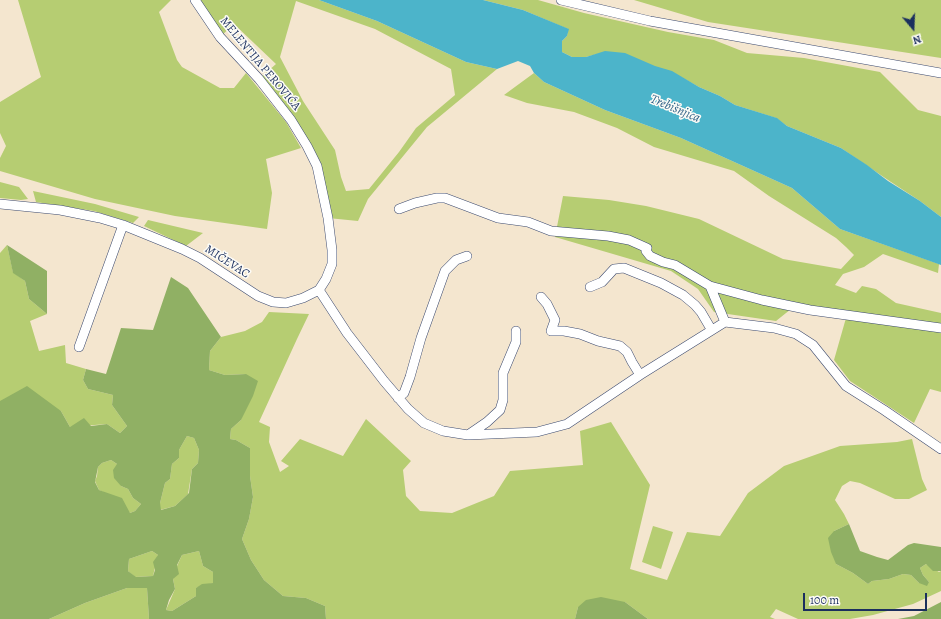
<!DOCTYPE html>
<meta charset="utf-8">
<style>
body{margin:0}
#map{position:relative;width:941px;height:619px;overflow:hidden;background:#f4e6cf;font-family:Alegreya,serif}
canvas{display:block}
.north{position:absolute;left:893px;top:8px;width:40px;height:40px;-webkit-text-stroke:3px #fdfcf7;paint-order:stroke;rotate:161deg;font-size:11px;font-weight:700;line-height:16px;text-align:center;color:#1b2f5e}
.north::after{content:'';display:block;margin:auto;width:14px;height:18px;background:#1b2f5e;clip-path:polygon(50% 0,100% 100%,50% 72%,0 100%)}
.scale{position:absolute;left:803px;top:593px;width:124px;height:18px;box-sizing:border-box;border:2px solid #1b2f5e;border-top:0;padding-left:5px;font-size:12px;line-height:14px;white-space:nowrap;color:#1b2f5e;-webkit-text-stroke:3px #fdfcf7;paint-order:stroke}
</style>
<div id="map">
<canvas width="941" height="619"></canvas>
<div class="north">N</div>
<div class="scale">100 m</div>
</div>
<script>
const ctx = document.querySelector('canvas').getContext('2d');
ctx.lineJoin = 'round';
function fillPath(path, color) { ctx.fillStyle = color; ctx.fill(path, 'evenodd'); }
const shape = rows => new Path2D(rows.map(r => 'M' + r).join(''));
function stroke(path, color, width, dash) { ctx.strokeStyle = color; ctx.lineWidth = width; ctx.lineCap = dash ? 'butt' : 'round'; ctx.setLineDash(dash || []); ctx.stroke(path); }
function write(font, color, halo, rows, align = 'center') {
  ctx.font = font + ' Alegreya,serif'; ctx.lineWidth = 3; ctx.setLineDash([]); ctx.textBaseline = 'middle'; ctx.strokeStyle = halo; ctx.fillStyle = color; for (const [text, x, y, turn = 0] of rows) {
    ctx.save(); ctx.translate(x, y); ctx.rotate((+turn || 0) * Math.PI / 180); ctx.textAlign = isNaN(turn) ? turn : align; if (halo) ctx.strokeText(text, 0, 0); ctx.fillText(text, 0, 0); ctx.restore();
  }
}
fillPath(shape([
 [18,0,171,0,159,12,177,60,182,67,220,88,234,88,246,73,286,122,301,148,266,159,272,193,267,229,175,216,95,199,0,171,0,158,6,146,0,133,0,102,41,77],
 [195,0,319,0,377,21,466,62,497,69,427,127,368,199,358,221,328,218,317,166,259,79,276,64,234,24,220,37],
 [296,1,375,29,451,69,455,95,416,128,399,152,369,189,346,191,341,177,335,150,303,101,280,57],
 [483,0,538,0,584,13,668,32,714,40,747,53,804,58,880,72,918,110,941,116,941,217,920,201,891,182,841,148,787,126,776,118,735,105,720,96,699,87,672,72,605,52,586,57,572,57,562,52,562,41,567,36,568,29,523,10],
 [634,0,941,0,941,58,708,22],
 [534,73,544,82,605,110,681,138,792,188,840,229,939,264,938,273,883,254,864,267,843,274,835,285,856,293,862,286,876,289,896,303,941,313,941,392,930,389,914,423,850,381,834,360,846,318,791,309,776,321,714,312,698,289,671,271,555,237,563,196,609,200,646,206,699,219,783,259,841,269,854,255,846,247,836,238,769,196,734,171,654,147,617,128,574,112,527,103,504,95],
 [0,182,19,187,28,199,21,200,0,198],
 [33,191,95,204,139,217,133,223,94,211,36,202],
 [148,220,203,233,186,246,144,226],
 [7,245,13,272,25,281,29,299,47,314,30,321,39,351,65,345,66,363,86,369,83,380,88,389,113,395,112,405,127,426,120,433,107,424,70,427,61,411,0,401,0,253],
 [269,312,309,314,297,339,259,422,270,427,269,442,280,472,289,466,281,461,300,439,343,456,366,419,411,461,403,470,406,496,420,511,452,513,494,496,510,471,583,465,580,431,611,422,650,485,630,569,667,580,687,532,720,536,748,493,784,466,840,446,897,442,912,439,922,479,927,490,909,499,895,499,860,483,850,481,842,486,835,500,844,514,849,524,834,531,836,564,853,573,868,584,872,581,889,579,903,574,911,575,919,583,929,582,923,575,920,568,926,564,939,572,941,571,941,591,913,604,873,615,850,619,798,619,776,609,770,617,775,619,648,619,625,602,578,607,575,619,326,619,325,606,306,598,283,596,264,580,251,560,242,539,249,519,253,497,250,476,250,448,236,440,230,439,231,429,241,420,246,374,225,375,209,370,210,351,221,337,245,331,262,322],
 [187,436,194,438,199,450,198,463,192,469,188,494,175,506,160,510,160,503,165,483,170,479,172,464,179,458,179,450],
 [111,460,117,464,121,486,128,489,133,498,141,504,135,511,130,513,107,494,99,490,95,481,97,476,98,467,102,463],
 [653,526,673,532,661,569,642,562],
 [152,551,158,555,153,576,135,577,128,571,129,559],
 [199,551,203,566,213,572,213,583,196,588,196,596,172,611,166,610,175,589,173,579,177,566,182,555],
 [127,588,147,588,149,619,49,619,85,603]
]), '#b6cd72');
fillPath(shape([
 [7,245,47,271,47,314,29,299,25,281,13,273],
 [171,277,188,288,221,337,210,351,209,370,225,375,246,374,258,381,253,396,241,420,231,429,230,439,236,440,250,448,250,476,253,497,249,519,242,539,251,560,264,580,283,596,306,598,325,606,326,619,149,619,147,588,127,588,85,603,49,619,0,619,0,401,27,386,61,411,70,427,84,418,91,426,107,424,120,433,127,426,112,405,113,395,88,389,83,380,86,369,106,374,121,328,153,330],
 [187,436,194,438,199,450,198,463,192,469,189,493,175,506,161,510,160,503,165,483,170,479,172,464,179,458,179,450],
 [111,460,117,464,113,470,114,478,121,486,128,489,133,498,141,504,135,511,130,513,122,498,99,490,95,482,98,467,102,463],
 [152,551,158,555,153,562,155,570,153,576,136,577,128,571,129,559],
 [199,551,203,566,213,572,213,583,202,584,196,588,196,596,172,611,166,610,169,600,175,589,173,579,179,574,177,565,182,555],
 [849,524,860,551,877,557,888,560,908,545,914,543,941,547,941,571,933,571,926,564,920,568,923,575,929,582,927,586,919,583,911,575,903,574,889,579,872,581,868,584,853,573,836,564,831,552,828,538,834,531],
 [601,597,625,602,648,619,575,619,578,607,586,600],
 [941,602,941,619,898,619,914,616]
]), '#90b064');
fillPath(shape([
 [319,0,483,0,523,10,569,29,567,36,562,41,562,52,572,57,586,57,605,51,625,53,655,66,672,71,699,87,720,96,735,105,777,118,787,126,841,148,867,165,888,181,920,201,941,217,941,265,840,229,792,188,681,138,605,110,544,82,534,73,530,66,518,61,497,69,466,62,377,21]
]), '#4cb4ca');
const street = shape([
 [195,0,220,37,259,79,291,120,307,146,317,166,328,218,332,250,332,264,326,279,319,290,347,333,384,381,408,409,424,423,443,431,468,435,537,432,567,424,640,375,725,322,774,328,796,334,813,345,846,386,884,410,941,449],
 [561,0,650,21,941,73],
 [0,204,60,210,100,218,123,225,182,249,200,258,258,296,273,302,286,303,303,298,319,290],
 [399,209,415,203,437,198,445,198,498,218,528,222,551,231,608,236,629,240,647,248,646,251,650,256,663,262,675,265,710,286,725,322],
 [710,286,762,300,810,310,941,328],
 [590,287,602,282,614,269,624,268,661,283,683,295,695,305,701,312,711,329],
 [541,297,547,304,555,320,551,331,564,331,580,334,598,341,620,346,627,352,632,362,640,375],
 [79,347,123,225],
 [398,398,404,393,410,377,421,338,445,271,456,260,467,256],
 [468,435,487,422,500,410,503,400,503,373,516,342,516,331]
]);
stroke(street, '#3c4a6f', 10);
stroke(street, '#fff', 9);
write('12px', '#1b2f5e', '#fdfcf7', [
 ["MELENTIJA PEROVIĆA",260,64,50],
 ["MIČEVAC",227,262,33]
]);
write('italic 13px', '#2c5e84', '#fdfcf7', [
 ["Trebišnjica",675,109,23]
]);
</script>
